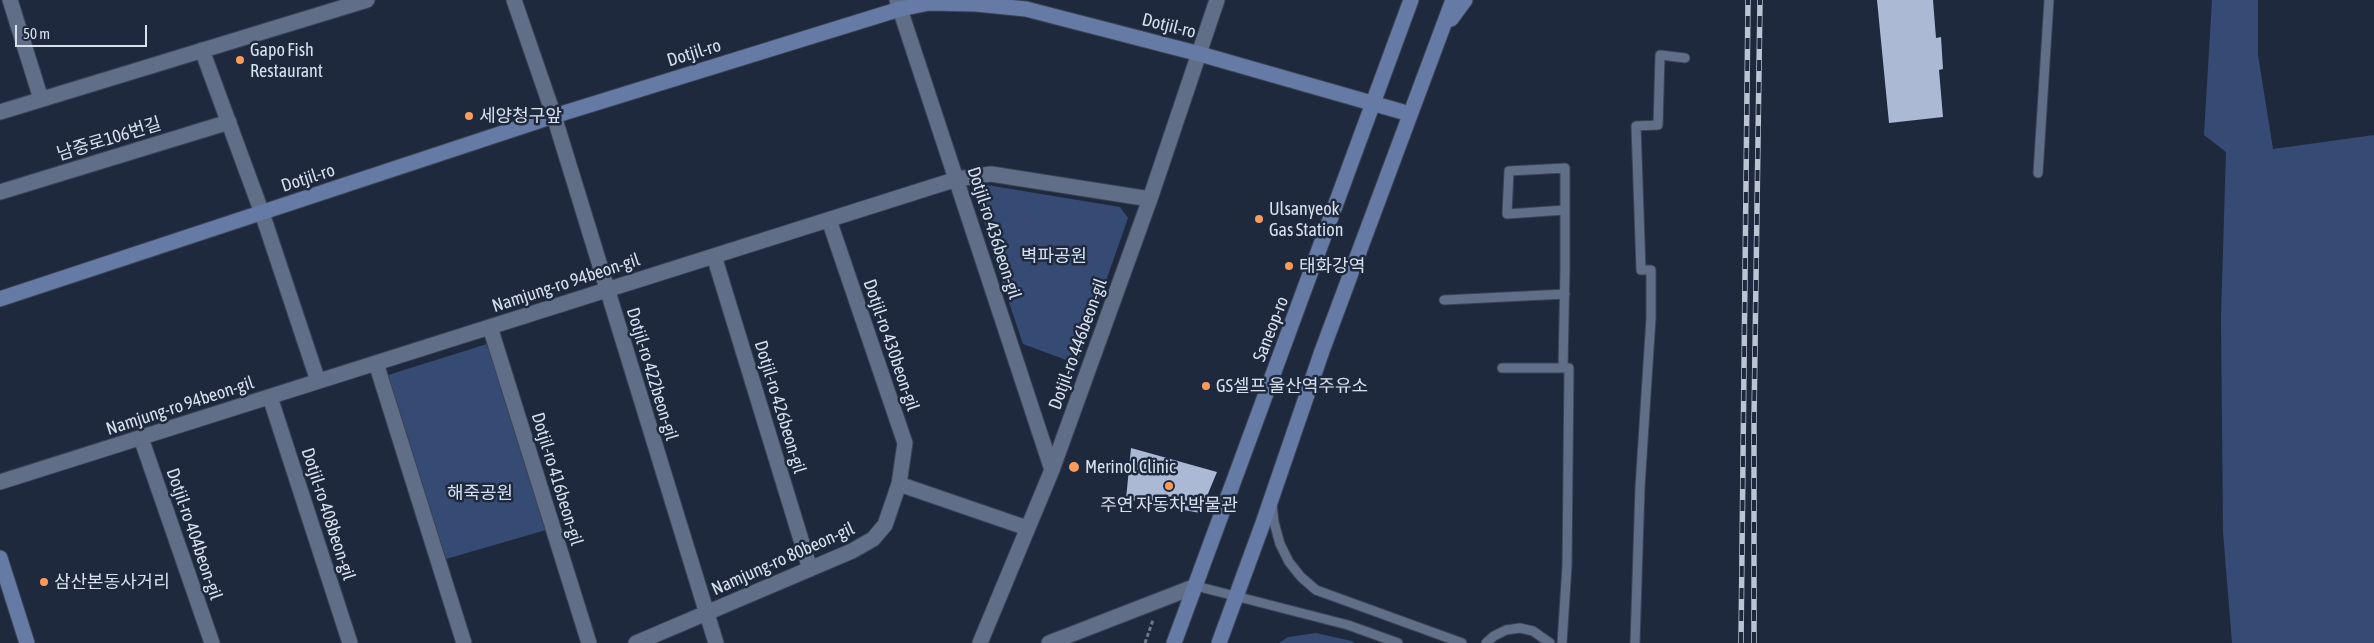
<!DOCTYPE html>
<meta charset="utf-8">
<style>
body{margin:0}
#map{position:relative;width:2374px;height:643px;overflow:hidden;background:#1e293e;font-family:"Asap Condensed",sans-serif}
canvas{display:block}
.scale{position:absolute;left:15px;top:25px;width:132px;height:22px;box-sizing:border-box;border:2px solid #d8e0ee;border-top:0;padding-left:6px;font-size:15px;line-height:18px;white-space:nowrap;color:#d8e0ee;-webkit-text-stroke:4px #1e293e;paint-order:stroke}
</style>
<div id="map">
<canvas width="2374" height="643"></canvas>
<div class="scale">50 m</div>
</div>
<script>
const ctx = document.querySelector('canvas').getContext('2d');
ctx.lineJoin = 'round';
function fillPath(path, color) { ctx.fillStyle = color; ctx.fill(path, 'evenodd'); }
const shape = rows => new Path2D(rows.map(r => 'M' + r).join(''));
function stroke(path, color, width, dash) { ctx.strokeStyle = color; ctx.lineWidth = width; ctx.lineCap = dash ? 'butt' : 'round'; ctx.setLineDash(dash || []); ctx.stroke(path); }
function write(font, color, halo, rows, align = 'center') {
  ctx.font = font + ' "Asap Condensed","Noto Sans KR",sans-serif'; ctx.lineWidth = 5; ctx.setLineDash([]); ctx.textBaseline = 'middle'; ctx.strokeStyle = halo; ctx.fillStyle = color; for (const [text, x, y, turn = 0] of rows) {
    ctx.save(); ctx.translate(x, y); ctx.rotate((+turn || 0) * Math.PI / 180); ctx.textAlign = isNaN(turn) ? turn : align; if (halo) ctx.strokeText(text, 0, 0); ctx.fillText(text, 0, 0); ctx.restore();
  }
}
fillPath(shape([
 [2212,0,2258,0,2258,55,2273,149,2374,135,2374,643,2232,643,2223,532,2221,317,2226,152,2204,135],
 [987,185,1120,207,1128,218,1077,364,1023,344,995,261,978,199,981,190],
 [487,344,546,530,446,559,388,375],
 [1316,633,1352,641,1355,643,1279,643,1288,637]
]), '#364b73');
fillPath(shape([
 [1877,0,1933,0,1936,38,1941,37,1943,69,1939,70,1943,117,1889,123],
 [1131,448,1217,472,1200,513,1126,499]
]), '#abb9d4');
const lane = shape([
 [2038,173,2049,0],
 [1444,300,1565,294],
 [1502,368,1569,368,1567,566,1562,643],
 [1563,368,1565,268,1565,168,1509,171,1507,214,1565,210],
 [1272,504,1274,522,1280,544,1289,562,1301,577,1316,590,1462,643],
 [1196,586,1348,625,1398,643],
 [1486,643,1494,636,1506,630,1520,628,1533,631,1550,643],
 [1635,643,1640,487,1651,318,1651,270,1641,270,1636,126,1658,125,1660,55,1685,58]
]);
const street = shape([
 [10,0,41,99],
 [514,0,554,116,716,643],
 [897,0,1052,470],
 [202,50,262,213,318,381],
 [0,112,367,0],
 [0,192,229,122],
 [714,256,810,569],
 [490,327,589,643],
 [376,363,464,643],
 [270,397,350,643],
 [141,438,212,643],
 [0,482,957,179,991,174,1150,199],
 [899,484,1027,528],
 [636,643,852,551,873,539,885,525,899,484,905,443,829,220],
 [980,643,1052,470,1150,199,1217,0],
 [1049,643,1196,586]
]);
const secondary = shape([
 [1451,19,1465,0],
 [0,299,554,116,900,9,929,3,976,4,1026,9,1200,54,1410,114],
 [0,558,27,643],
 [1174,643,1411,0],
 [1219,643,1263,523,1322,351,1453,0]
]);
stroke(lane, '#3a4355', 11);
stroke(street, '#3a4355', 17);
stroke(secondary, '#3a4355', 17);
stroke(shape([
 [1145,643,1153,620]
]), '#6f798b', 3, [4, 2.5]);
stroke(lane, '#616e87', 9);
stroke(street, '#616e87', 15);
stroke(secondary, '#657ba5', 15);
const rail = shape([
 [1741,643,1748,0],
 [1754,643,1754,419,1760,0]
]);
stroke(rail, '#bbc4d3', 5.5);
stroke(rail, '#1e293e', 4, [11]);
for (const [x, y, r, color] of [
 [240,60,5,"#fe9b59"],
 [469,116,5,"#fe9b59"],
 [1259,219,5,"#fe9b59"],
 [1289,266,5,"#fe9b59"],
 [1206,386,5,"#fe9b59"],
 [1074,467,6,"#fe9b59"],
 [1169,486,5,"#fe9b59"],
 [44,582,5,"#fe9b59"]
]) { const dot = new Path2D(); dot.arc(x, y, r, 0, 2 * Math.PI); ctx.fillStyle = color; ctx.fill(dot); stroke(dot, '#1e293e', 2); }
write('18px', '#d8e0ee', '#1e293e', [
 ["Dotjil-ro",1169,26,14],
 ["Dotjil-ro",694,53,-17],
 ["남중로106번길",109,139,-17],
 ["Dotjil-ro",308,178,-18],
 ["Dotjil-ro 436beon-gil",994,233,72],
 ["Namjung-ro 94beon-gil",566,283,-18],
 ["Saneop-ro",1271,329,-69],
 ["Dotjil-ro 446beon-gil",1078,344,-70],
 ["Dotjil-ro 430beon-gil",891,345,71],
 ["Dotjil-ro 422beon-gil",652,374,73],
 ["Namjung-ro 94beon-gil",180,406,-18],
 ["Dotjil-ro 426beon-gil",780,407,73],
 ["Dotjil-ro 416beon-gil",557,479,73],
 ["Dotjil-ro 408beon-gil",328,514,72],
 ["Dotjil-ro 404beon-gil",194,534,71],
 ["Namjung-ro 80beon-gil",783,559,-24]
]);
write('18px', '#d8e0ee', '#1e293e', [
 ["Gapo Fish",250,50],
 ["Restaurant",250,71],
 ["세양청구앞",479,116],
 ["Ulsanyeok",1269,209],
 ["Gas Station",1269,230],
 ["태화강역",1299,266],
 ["GS셀프 울산역주유소",1216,386],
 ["Merinol Clinic",1085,467],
 ["주연 자동차 박물관",1169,505,"center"],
 ["삼산본동사거리",54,582]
], 'left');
write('18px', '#d5e0f3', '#1e293e', [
 ["벽파공원",1054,256],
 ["해죽공원",480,493]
]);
</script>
